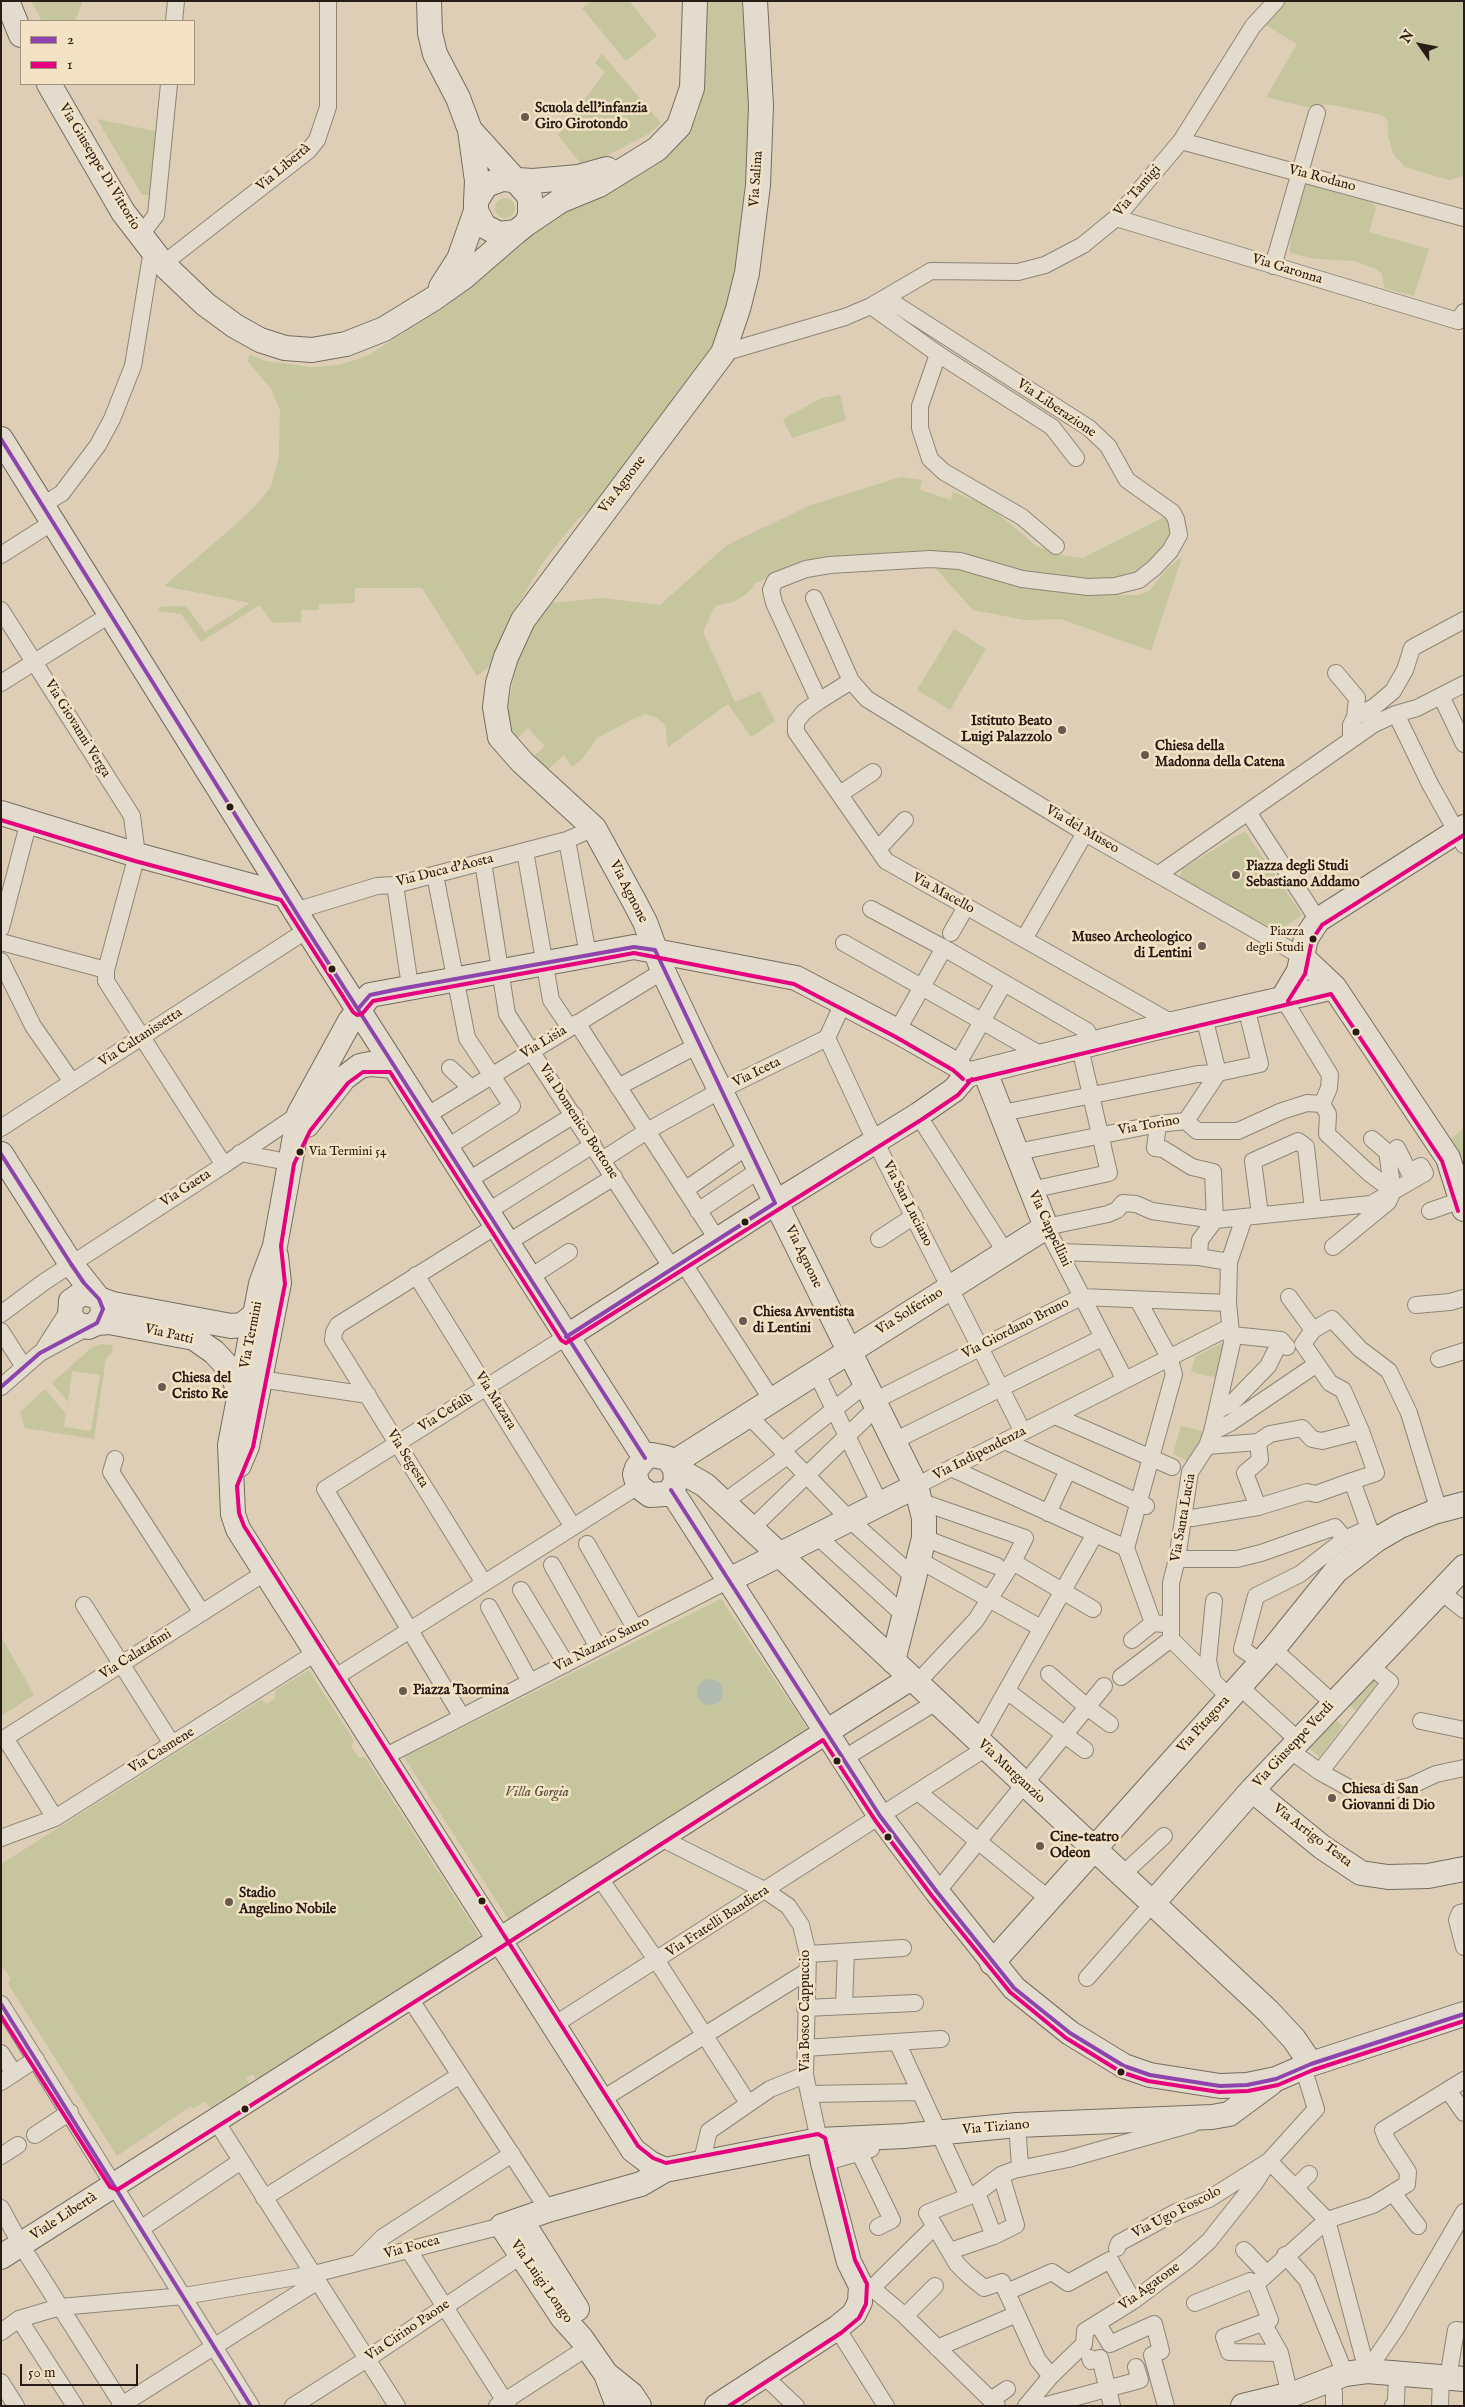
<!DOCTYPE html>
<meta charset="utf-8">
<style>
body{margin:0}
#map{position:relative;width:1465px;height:2407px;overflow:hidden;background:#ddceb5;font-family:"IM FELL English",serif}
canvas{display:block}
.frame{position:absolute;inset:0;border:2px solid #281c16;pointer-events:none}
.legend{position:absolute;left:20px;top:20px;width:175px;height:65px;box-sizing:border-box;background:#f3e2c4;border:1px solid #a2937e;margin:0;padding:6px 9px;list-style:none;font-size:15px;color:#281c16}
.legend li{display:flex;align-items:center;gap:10px;height:25px}
.legend b{width:25px;border:1px solid #a2937e}
.north{position:absolute;left:1395px;top:20px;width:50px;height:50px;-webkit-text-stroke:4px #f3e2c4;paint-order:stroke;rotate:303deg;font-size:14px;font-weight:700;line-height:20px;text-align:center;color:#281c16}
.north::after{content:'';display:block;margin:auto;width:18px;height:22px;background:#281c16;clip-path:polygon(50% 0,100% 100%,50% 72%,0 100%)}
.scale{position:absolute;left:20px;top:2364px;width:118px;height:22px;box-sizing:border-box;border:2px solid #281c16;border-top:0;padding-left:6px;font-size:15px;line-height:18px;white-space:nowrap;color:#281c16;-webkit-text-stroke:4px #f3e2c4;paint-order:stroke}
</style>
<div id="map">
<canvas width="1465" height="2407"></canvas>
<div class="frame"></div>
<ul class="legend">
<li><b style="height:6px;background:#8e44ad"></b>2</li>
<li><b style="height:6px;background:#e5007d"></b>1</li>
</ul>
<div class="north">N</div>
<div class="scale">50 m</div>
</div>
<script>
const ctx = document.querySelector('canvas').getContext('2d');
ctx.lineJoin = 'round';
function fillPath(path, color) { ctx.fillStyle = color; ctx.fill(path, 'evenodd'); }
const shape = rows => new Path2D(rows.map(r => 'M' + r).join(''));
function stroke(path, color, width, dash) { ctx.strokeStyle = color; ctx.lineWidth = width; ctx.lineCap = dash ? 'butt' : 'round'; ctx.setLineDash(dash || []); ctx.stroke(path); }
function write(font, color, halo, rows, align = 'center') {
  ctx.font = font + ' "IM FELL English",serif'; ctx.lineWidth = 5; ctx.setLineDash([]); ctx.textBaseline = 'middle'; ctx.strokeStyle = halo; ctx.fillStyle = color; for (const [text, x, y, turn = 0] of rows) {
    ctx.save(); ctx.translate(x, y); ctx.rotate((+turn || 0) * Math.PI / 180); ctx.textAlign = isNaN(turn) ? turn : align; if (halo) ctx.strokeText(text, 0, 0); ctx.fillText(text, 0, 0); ctx.restore();
  }
}
fillPath(shape([
 [31,1,83,1,75,21,42,21],
 [591,1,629,1,657,36,626,61,582,8],
 [707,1,744,1,752,141,737,282,719,338,604,497,577,520,543,562,508,621,490,666,477,676,422,588,355,588,355,603,319,604,319,610,301,610,301,622,272,623,260,605,201,642,181,614,159,611,159,607,186,606,205,632,250,603,164,586,232,528,257,504,271,487,279,456,280,410,271,389,247,360,250,355,266,361,311,367,339,365,367,356,447,306,572,203,616,189,660,163,691,130,699,111,705,80],
 [1285,1,1464,1,1464,176,1449,180,1405,167,1394,155,1388,137,1388,122,1382,115,1332,105,1318,104,1311,108,1266,97,1297,44,1262,23],
 [602,54,661,123,649,134,627,145,600,159,581,164,558,135,605,72,595,63],
 [97,119,155,131,151,191,149,195,142,195],
 [1303,183,1373,203,1376,208,1369,232,1429,249,1414,296,1384,288,1382,274,1376,269,1355,261,1316,259,1290,253,1291,228],
 '495 208a10 10 0 1 1 20 0a10 10 0 1 1-20 0Z',
 [840,395,846,420,792,438,783,419,822,398],
 [901,477,922,480,920,490,951,500,953,492,989,506,1036,546,1061,555,1083,558,1164,517,1169,521,1172,531,1170,539,1156,559,1134,575,1112,582,1003,570,803,560,754,584,754,586,745,595,733,602,715,606,703,632,735,702,760,691,775,721,751,737,728,704,668,747,665,725,657,718,645,714,633,719,597,738,582,759,572,767,564,755,546,771,532,758,545,746,528,728,515,741,509,724,508,707,516,664,532,624,549,603,603,598,660,605,727,545,811,505],
 [1182,557,1151,651,1061,619,1025,620,973,610,936,569,953,567,1034,586,1104,595,1139,595,1149,591,1168,568],
 [954,629,986,649,950,710,917,690],
 [1245,831,1302,915,1276,933,1180,877,1182,869],
 [1464,1128,1464,1160,1451,1139],
 [1226,1341,1218,1378,1191,1372,1195,1357],
 [101,1344,113,1345,111,1354,106,1358,94,1439,25,1428,20,1412,45,1389,66,1414,64,1427,91,1431,100,1375,72,1371,68,1402,52,1383,91,1348],
 [1181,1426,1206,1432,1190,1462,1173,1454],
 [721,1599,807,1728,508,1919,404,1757],
 [1,1636,34,1695,1,1716],
 [309,1670,354,1741,351,1746,359,1758,365,1757,480,1937,256,2080,253,2074,246,2078,249,2084,210,2108,205,2101,193,2109,191,2106,117,2156,8,1984,11,1978,4,1969,1,1969,1,1864,261,1700,267,1704,275,1698,275,1691],
 [1370,1677,1377,1683,1356,1711,1347,1702],
 [1332,1717,1343,1726,1320,1757,1306,1746]
]), '#c5c59e');
fillPath(shape([
 '697 1692a13 13 0 1 1 26 0a13 13 0 1 1-26 0Z'
]), '#b0bcb2');
const street = shape([
 [174,21,176,1],
 [1181,141,1464,218],
 [1116,218,1458,321,1464,312],
 [140,236,156,215,169,84],
 [163,264,308,151,317,140,328,107,328,1],
 [1273,266,1317,113],
 [871,306,938,354,920,406,920,428,930,459,944,472,1022,517,1056,546],
 [723,353,845,317,871,306,931,271,1018,272,1045,265,1083,245,1116,218,1181,141,1253,26,1276,1],
 [938,354,1052,427,1076,458],
 [43,505,62,493,98,445,112,419,133,366,152,250],
 [1,555,53,522],
 [814,598,851,681,819,701,774,603,771,590,775,581,806,569,830,565,930,559,960,561,1022,579,1088,587,1115,586,1139,580,1154,568,1170,551,1179,535,1176,519,1172,512,1127,480,1108,446,1089,428,886,298],
 [1,610,132,816,137,855,106,970,106,981,224,1165,44,1282,1,1314],
 [1336,673,1357,698,1355,717],
 [851,681,867,699,1085,833,1301,956],
 [1,683,111,614],
 [1441,696,1464,744],
 [819,701,804,712,796,722,796,732,886,861,1174,1024],
 [1396,714,1430,784,1464,845],
 [1351,739,1351,725,1355,717,1374,707,1393,691,1405,670,1412,648,1464,620],
 [840,794,873,772],
 [1248,812,1318,920],
 [567,840,588,955],
 [878,849,905,820],
 [525,851,551,1000,570,1028],
 [483,862,507,1014,672,1268],
 [1159,874,1374,724,1396,714,1417,708,1464,684],
 [435,875,467,1038,512,1106,446,1148],
 [395,885,410,986],
 [871,909,944,948,1087,1031,1093,1045],
 [295,911,377,886,395,885,567,840,594,828],
 [1,928,29,821],
 [951,933,966,907],
 [1024,939,1085,833],
 [1,942,106,970],
 [844,943,1045,1057],
 [1,961,33,1026,72,1082],
 [1283,998,1330,1075,1329,1088,1322,1104],
 [577,1023,717,1239],
 [897,1031,944,948],
 [827,1038,875,1141,1023,1432],
 [957,1065,1004,983],
 [450,1068,471,1088],
 [618,1087,698,1045],
 [1322,1104,1328,1114,1327,1134,1369,1173,1393,1191],
 [1002,1113,1198,1074,1218,1073,1204,1017],
 [918,1115,1006,1253],
 [426,1116,663,971],
 [1186,1121,1197,1131,1238,1131,1282,1111,1307,1103,1322,1104],
 [1158,1124,1155,1148,1163,1149,1192,1167,1213,1172,1215,1220,1200,1240,1199,1257],
 [1,1128,307,930],
 [1017,1152,1158,1124,1186,1121,1218,1073,1260,1064,1246,1007],
 [240,1153,288,1162],
 [602,1160,647,1131,721,1090,827,1038,843,1003],
 [224,1165,299,1114],
 [467,1181,574,1115],
 [685,1190,748,1146],
 [1031,1190,1109,1173,1080,1048],
 [698,1211,759,1170],
 [1430,1211,1461,1200],
 [487,1212,593,1145],
 [1260,1215,1253,1161,1298,1141,1306,1147,1313,1210],
 [879,1239,914,1216],
 [507,1243,614,1177],
 [1333,1247,1388,1202,1393,1191,1387,1152,1372,1139],
 [1060,1252,1199,1257,1229,1262],
 [682,1261,772,1400],
 [416,1275,573,1527],
 [529,1278,569,1252],
 [1289,1297,1313,1330],
 [1416,1305,1450,1302,1464,1298],
 [1,1331,24,1367],
 [1232,1335,1281,1340,1287,1347],
 [45,1347,69,1310],
 [1439,1359,1464,1351],
 [816,1372,880,1504],
 [260,1379,368,1395],
 [1125,1380,1046,1227,1108,1214,1117,1210,1123,1203,1136,1204,1152,1211,1215,1220,1371,1204,1425,1173,1421,1166,1409,1172,1397,1148],
 [1,1387,40,1353,88,1327],
 [874,1401,1081,1297,1228,1303],
 [1218,1410,1232,1403,1268,1366,1281,1340],
 [748,1415,850,1520,915,1578],
 [1055,1416,1172,1467],
 [1212,1432,1230,1423,1317,1364],
 [894,1441,1102,1338],
 [1005,1441,1146,1506],
 [1207,1446,1258,1442,1270,1434,1302,1428,1312,1439,1322,1441,1361,1431],
 [782,1451,866,1384],
 [115,1459,111,1472,202,1613],
 [951,1468,1126,1548],
 [1352,1481,1376,1473,1361,1431,1343,1390,1330,1383,1303,1344,1313,1330,1332,1319,1360,1349,1389,1371,1409,1413,1439,1511],
 [916,1486,1230,1327],
 [723,1503,787,1456],
 [1258,1507,1245,1473,1260,1460,1258,1442],
 [1048,1513,1068,1470],
 [1183,1518,1192,1518,1258,1507,1307,1492,1316,1494,1352,1481,1369,1528,1376,1540],
 [751,1529,878,1406],
 [817,1536,905,1616],
 [924,1538,997,1566],
 [587,1544,635,1628],
 [1126,1548,1174,1374,1169,1357,1138,1300],
 [1126,1548,1153,1623],
 [1177,1559,1237,1559,1261,1553,1335,1527,1345,1539],
 [919,1560,1041,1628],
 [1013,1562,1093,1609],
 [552,1565,598,1647],
 [484,1583,333,1340,334,1332,338,1325,496,1226],
 [521,1590,566,1664],
 [1440,1591,1464,1610],
 [84,1605,172,1744],
 [489,1607,530,1682],
 [1132,1640,1153,1623,1164,1624],
 [1273,1649,1333,1703],
 [1261,1662,1242,1649,1256,1596,1300,1574,1345,1539,1369,1528],
 [1049,1674,1087,1707,1110,1724],
 [1121,1677,1171,1639],
 [1212,1677,1208,1661,1214,1601],
 [334,1678,638,1486],
 [917,1683,976,1620,1013,1562,1025,1538,919,1501],
 [1239,1686,1299,1741],
 [1007,1691,1085,1750],
 [1229,1697,1171,1639,1171,1583,1177,1559,1190,1472,1207,1446,1212,1432,1232,1343,1228,1303,1229,1262,1244,1218],
 [462,1717,729,1580],
 [1421,1721,1464,1730],
 [978,1741,1095,1534],
 [1291,1751,1320,1772,1390,1682,1369,1665],
 [384,1757,462,1717,325,1489,566,1337],
 [843,1759,936,1702],
 [1320,1772,1362,1795,1371,1796,1410,1786,1436,1774,1464,1768],
 [918,1792,1050,1900],
 [55,1818,5,1738,266,1572],
 [659,1837,766,1891,788,1906,801,1925,808,1954,805,2075,819,2140],
 [1,1838,55,1818,317,1652],
 [1122,1875,1164,1836],
 [599,1877,657,1961,748,2103],
 [937,1892,1104,1686],
 [1464,1912,1460,1913,1457,1920,1464,1947],
 [808,1954,903,1948],
 [1087,1978,1153,1903],
 [409,1997,548,2210],
 [1,2004,251,2406],
 [844,2006,846,1952],
 [805,2008,915,2003],
 [554,2025,986,1748],
 [897,2042,968,2196],
 [805,2048,941,2039],
 [1,2053,14,2073],
 [1,2082,36,2059],
 [1448,2090,1464,2113],
 [810,2094,920,2092],
 [601,2100,806,1972],
 [216,2121,397,2406],
 [1017,2125,1020,2165],
 [35,2135,70,2112],
 [860,2154,892,2220,878,2227],
 [1,2156,18,2145],
 [1269,2161,1327,2220,1367,2371],
 [823,2163,871,2149],
 [701,2164,709,2131,770,2089,805,2075],
 [1296,2187,1309,2174],
 [977,2193,994,2236],
 [1393,2193,1418,2226],
 [264,2198,460,2075],
 [1,2208,21,2245,123,2406],
 [142,2228,241,2161],
 [1117,2248,1119,2243,1176,2212,1209,2199,1269,2161,1316,2109,1303,2067],
 [408,2249,508,2406],
 [1244,2250,1266,2273],
 [950,2251,994,2236,1016,2225,1001,2175],
 [1285,2255,1307,2280,1341,2364],
 [357,2263,383,2237,512,2154],
 [861,2286,872,2288,905,2316,997,2406],
 [872,2288,935,2226],
 [1007,2292,1052,2272,1068,2283,1110,2260,1133,2301],
 [1195,2303,1250,2281,1256,2284],
 [905,2316,935,2286],
 [19,2319,75,2406],
 [1263,2323,1280,2353,1287,2383],
 [1098,2324,1110,2344,1154,2324,1161,2351,1152,2355,1166,2406],
 [837,2328,886,2406],
 [1,2332,19,2319,60,2307,184,2296,314,2274,502,2226],
 [937,2348,1017,2314],
 [1280,2353,1229,2352,1224,2337,1270,2320,1256,2284,1327,2220,1373,2205,1407,2184,1408,2172,1387,2140,1383,2130,1464,2080],
 [1090,2358,1091,2361,1100,2358,1112,2406],
 [1450,2366,1456,2330,1464,2331],
 [1367,2371,1397,2327,1464,2212],
 [764,2376,796,2406],
 [1051,2376,1038,2360,1002,2282,984,2288,967,2274,957,2264,927,2213,977,2193,1001,2175,1014,2170,1068,2159,1192,2124],
 [1,2382,16,2406],
 [1334,2392,1334,2406],
 [991,2400,1007,2389],
 [120,2406,318,2281],
 [293,2406,367,2359,522,2255],
 [497,2406,588,2347],
 [1026,2406,1051,2376,1084,2344,1085,2331,1133,2301,1188,2260,1209,2241,1255,2183,1269,2161],
 [1043,2406,1140,2380,1136,2367],
 [1393,2406,1396,2402,1397,2373],
 [1440,2406,1441,2377]
]);
const secondary = shape([
 [7,1,21,35],
 [429,1,430,33,435,54,458,98,470,130,477,181,476,201],
 [755,1,761,106,758,185,747,273,738,309,723,353,523,620,506,657,498,683,495,707,500,737,522,762,594,828,634,901,645,922,663,971,698,1045,916,1486,924,1518,924,1538,893,1661],
 [49,84,123,212,163,264,205,304,235,326,260,340,285,348,312,350,346,344,384,329,433,299,464,277,516,232],
 [470,130,518,183],
 [510,179,518,183,530,197,530,216,526,224,516,232,499,234,484,226,476,211,476,201,486,185,502,179,533,181,578,177,607,169],
 [526,224,560,201,599,185,657,149,679,126,692,88,695,1],
 [441,287,459,259,476,211],
 [1,439,304,925,645,1458],
 [1,813,137,855,285,895],
 [1301,956,1334,987,1448,1158,1464,1209],
 [1283,998,1299,971,1306,938,1318,920,1464,827],
 [971,1074,1151,1029,1334,987],
 [307,1125,344,1078,360,1066,370,1064,394,1066],
 [1,1154,71,1264,102,1303,103,1314,97,1323,88,1327,77,1324,70,1316,71,1301,83,1293,96,1296],
 [99,1299,113,1304,231,1326,242,1325,256,1314],
 [97,1323,109,1322,194,1338,214,1352,227,1366,235,1380,239,1397],
 [566,1337,775,1203,918,1115,954,1090,967,1075],
 [673,1463,1046,1227,985,1072],
 [239,1465,247,1446,279,1283,276,1256],
 [675,1468,676,1482,671,1490,665,1494,650,1495,638,1486,635,1474,637,1468,645,1458,652,1455,667,1458,675,1468,705,1485,1268,2011,1294,2039,1311,2064],
 [671,1490,880,1816,937,1892,1014,1988,1070,2033,1124,2066,1150,2075,1220,2086,1247,2085,1276,2079,1311,2064,1464,2014],
 [729,1580,916,1486],
 [1252,1790,1322,1847,1361,1873,1388,1877,1428,1876,1464,1869],
 [1153,1903,1252,1790,1464,1567],
 [992,1963,1273,1649,1336,1571,1376,1540,1400,1526,1434,1512,1464,1504],
 [665,2170,650,2163,633,2150,238,1529,233,1514,230,1445,261,1284,275,1246,299,1114,350,1021,370,995,634,947,796,978,897,1031,957,1065,967,1075],
 [521,2220,577,2309],
 [1,2257,911,1678],
 [606,2374,631,2394,639,2406],
 [618,2406,606,2374,581,2338,563,2318,502,2226,548,2210,641,2184,665,2170,819,2140,904,2136,1017,2125,1212,2117,1229,2114,1271,2083],
 [717,2406,837,2328,854,2314,860,2302,861,2286,849,2262,823,2163,819,2140],
 [1243,2406,1296,2393,1345,2374,1367,2371,1464,2379]
]);
stroke(street, '#8f8577', 18);
stroke(secondary, '#766d61', 26);
stroke(street, '#e3dcce', 16);
stroke(secondary, '#e3dcce', 24);
stroke(shape([
 [1,439,304,925,645,1458],
 [655,950,775,1203],
 [358,1009,370,995,394,990,634,947,655,950],
 [1,1154,71,1264,84,1283,99,1299,103,1309,97,1323,40,1353,1,1387],
 [566,1337,775,1203],
 [671,1490,880,1816,937,1892,1014,1988,1070,2033,1124,2066,1150,2075,1220,2086,1247,2085,1276,2079,1311,2064,1464,2014],
 [1,2004,251,2406]
]), '#8e44ad', 4);
stroke(shape([
 [1,820,135,861,281,900,353,1012,357,1015,362,1014,373,1001,634,953,794,984,894,1036,953,1070,963,1079],
 [1288,1001,1305,974,1312,940,1322,925,1464,835],
 [968,1081,1331,994,1442,1161,1458,1211],
 [1,2016,110,2187,117,2190,503,1946,823,1740,875,1820,932,1896,1010,1992,1066,2038,1121,2072,1148,2081,1219,2092,1248,2091,1278,2085,1313,2070,1464,2021],
 [729,2406,841,2333,859,2318,866,2304,867,2284,855,2260,825,2138,818,2134,666,2163,653,2158,638,2146,244,1526,239,1513,237,1486,253,1447,285,1284,281,1246,294,1164,310,1131,348,1083,363,1072,390,1072,561,1340,566,1343,921,1120,958,1095,972,1079]
]), '#e5007d', 4);
for (const [x, y, r, color] of [
 [525,117,5,"#675a4e"],
 [1062,730,5,"#675a4e"],
 [1145,755,5,"#675a4e"],
 [230,807,4.5,"#281c16"],
 [1236,875,5,"#675a4e"],
 [1313,939,4.5,"#281c16"],
 [1202,946,5,"#675a4e"],
 [332,969,4.5,"#281c16"],
 [1356,1032,4.5,"#281c16"],
 [300,1152,4.5,"#281c16"],
 [745,1222,4.5,"#281c16"],
 [743,1321,5,"#675a4e"],
 [162,1387,5,"#675a4e"],
 [403,1691,5,"#675a4e"],
 [837,1761,4.5,"#281c16"],
 [1332,1798,5,"#675a4e"],
 [888,1837,4.5,"#281c16"],
 [1040,1846,5,"#675a4e"],
 [482,1901,4.5,"#281c16"],
 [229,1902,5,"#675a4e"],
 [1121,2072,4.5,"#281c16"],
 [245,2109,4.5,"#281c16"]
]) { const dot = new Path2D(); dot.arc(x, y, r, 0, 2 * Math.PI); ctx.fillStyle = color; ctx.fill(dot); stroke(dot, '#f3e2c4', 2); }
write('13px', '#281c16', '#f3e2c4', [
 ["Piazza",1304,932],
 ["degli Studi",1304,948],
 ["Via Termini 54",309,1152,"left"]
], 'right');
write('bold 14px', '#281c16', '#f3e2c4', [
 ["Scuola dell'infanzia",535,109],
 ["Giro Girotondo",535,125],
 ["Istituto Beato",1052,722,"right"],
 ["Luigi Palazzolo",1052,738,"right"],
 ["Chiesa della",1155,747],
 ["Madonna della Catena",1155,763],
 ["Piazza degli Studi",1246,867],
 ["Sebastiano Addamo",1246,883],
 ["Museo Archeologico",1192,938,"right"],
 ["di Lentini",1192,954,"right"],
 ["Chiesa Avventista",753,1313],
 ["di Lentini",753,1329],
 ["Chiesa del",172,1379],
 ["Cristo Re",172,1395],
 ["Piazza Taormina",413,1691],
 ["Chiesa di San",1342,1790],
 ["Giovanni di Dio",1342,1806],
 ["Cine-teatro",1050,1838],
 ["Odeon",1050,1854],
 ["Stadio",239,1894],
 ["Angelino Nobile",239,1910]
], 'left');
write('14px', '#281c16', '#f3e2c4', [
 ["Via Giuseppe Di Vittorio",99,167,59],
 ["Via Libertà",284,168,-40],
 ["Via Salina",757,179,-86],
 ["Via Rodano",1322,179,15],
 ["Via Tamigi",1138,191,-49],
 ["Via Garonna",1287,270,17],
 ["Via Liberazione",1056,409,34],
 ["Via Agnone",623,485,-53],
 ["Via Giovanni Verga",77,729,58],
 ["Via del Museo",1082,830,30],
 ["Via Duca d'Aosta",445,871,-14],
 ["Via Agnone",628,892,63],
 ["Via Macello",943,894,29],
 ["Via Caltanissetta",141,1038,-33],
 ["Via Lisia",544,1043,-31],
 ["Via Iceta",757,1073,-26],
 ["Via Domenico Bottone",578,1122,57],
 ["Via Torino",1149,1126,-10],
 ["Via Gaeta",186,1189,-33],
 ["Via San Luciano",907,1204,63],
 ["Via Cappellini",1049,1229,65],
 ["Via Agnone",803,1257,64],
 ["Via Solferino",910,1312,-32],
 ["Via Giordano Bruno",1016,1329,-27],
 ["Via Patti",169,1335,13],
 ["Via Termini",252,1335,-79],
 ["Via Mazara",495,1401,58],
 ["Via Cefalù",446,1413,-32],
 ["Via Indipendenza",980,1454,-27],
 ["Via Segesta",407,1459,58],
 ["Via Santa Lucia",1184,1518,-80],
 ["Via Nazario Sauro",602,1645,-27],
 ["Via Calatafimi",136,1655,-32],
 ["Via Pitagora",1204,1725,-48],
 ["Via Giuseppe Verdi",1294,1745,-47],
 ["Via Casmene",162,1751,-32],
 ["Via Murganzio",1011,1772,43],
 ["Via Arrigo Testa",1312,1836,37],
 ["Via Fratelli Bandiera",718,1922,-33],
 ["Via Bosco Cappuccio",806,2011,-90],
 ["Via Tiziano",996,2128,-5],
 ["Via Ugo Foscolo",1177,2213,-27],
 ["Viale Libertà",64,2217,-33],
 ["Via Focea",412,2248,-15],
 ["Via Luigi Longo",541,2282,55],
 ["Via Agatone",1150,2287,-36],
 ["Via Cirino Paone",408,2331,-34]
]);
write('italic 14px', '#514c39', '#f3e2c4', [
 ["Villa Gorgia",537,1793]
]);
</script>
